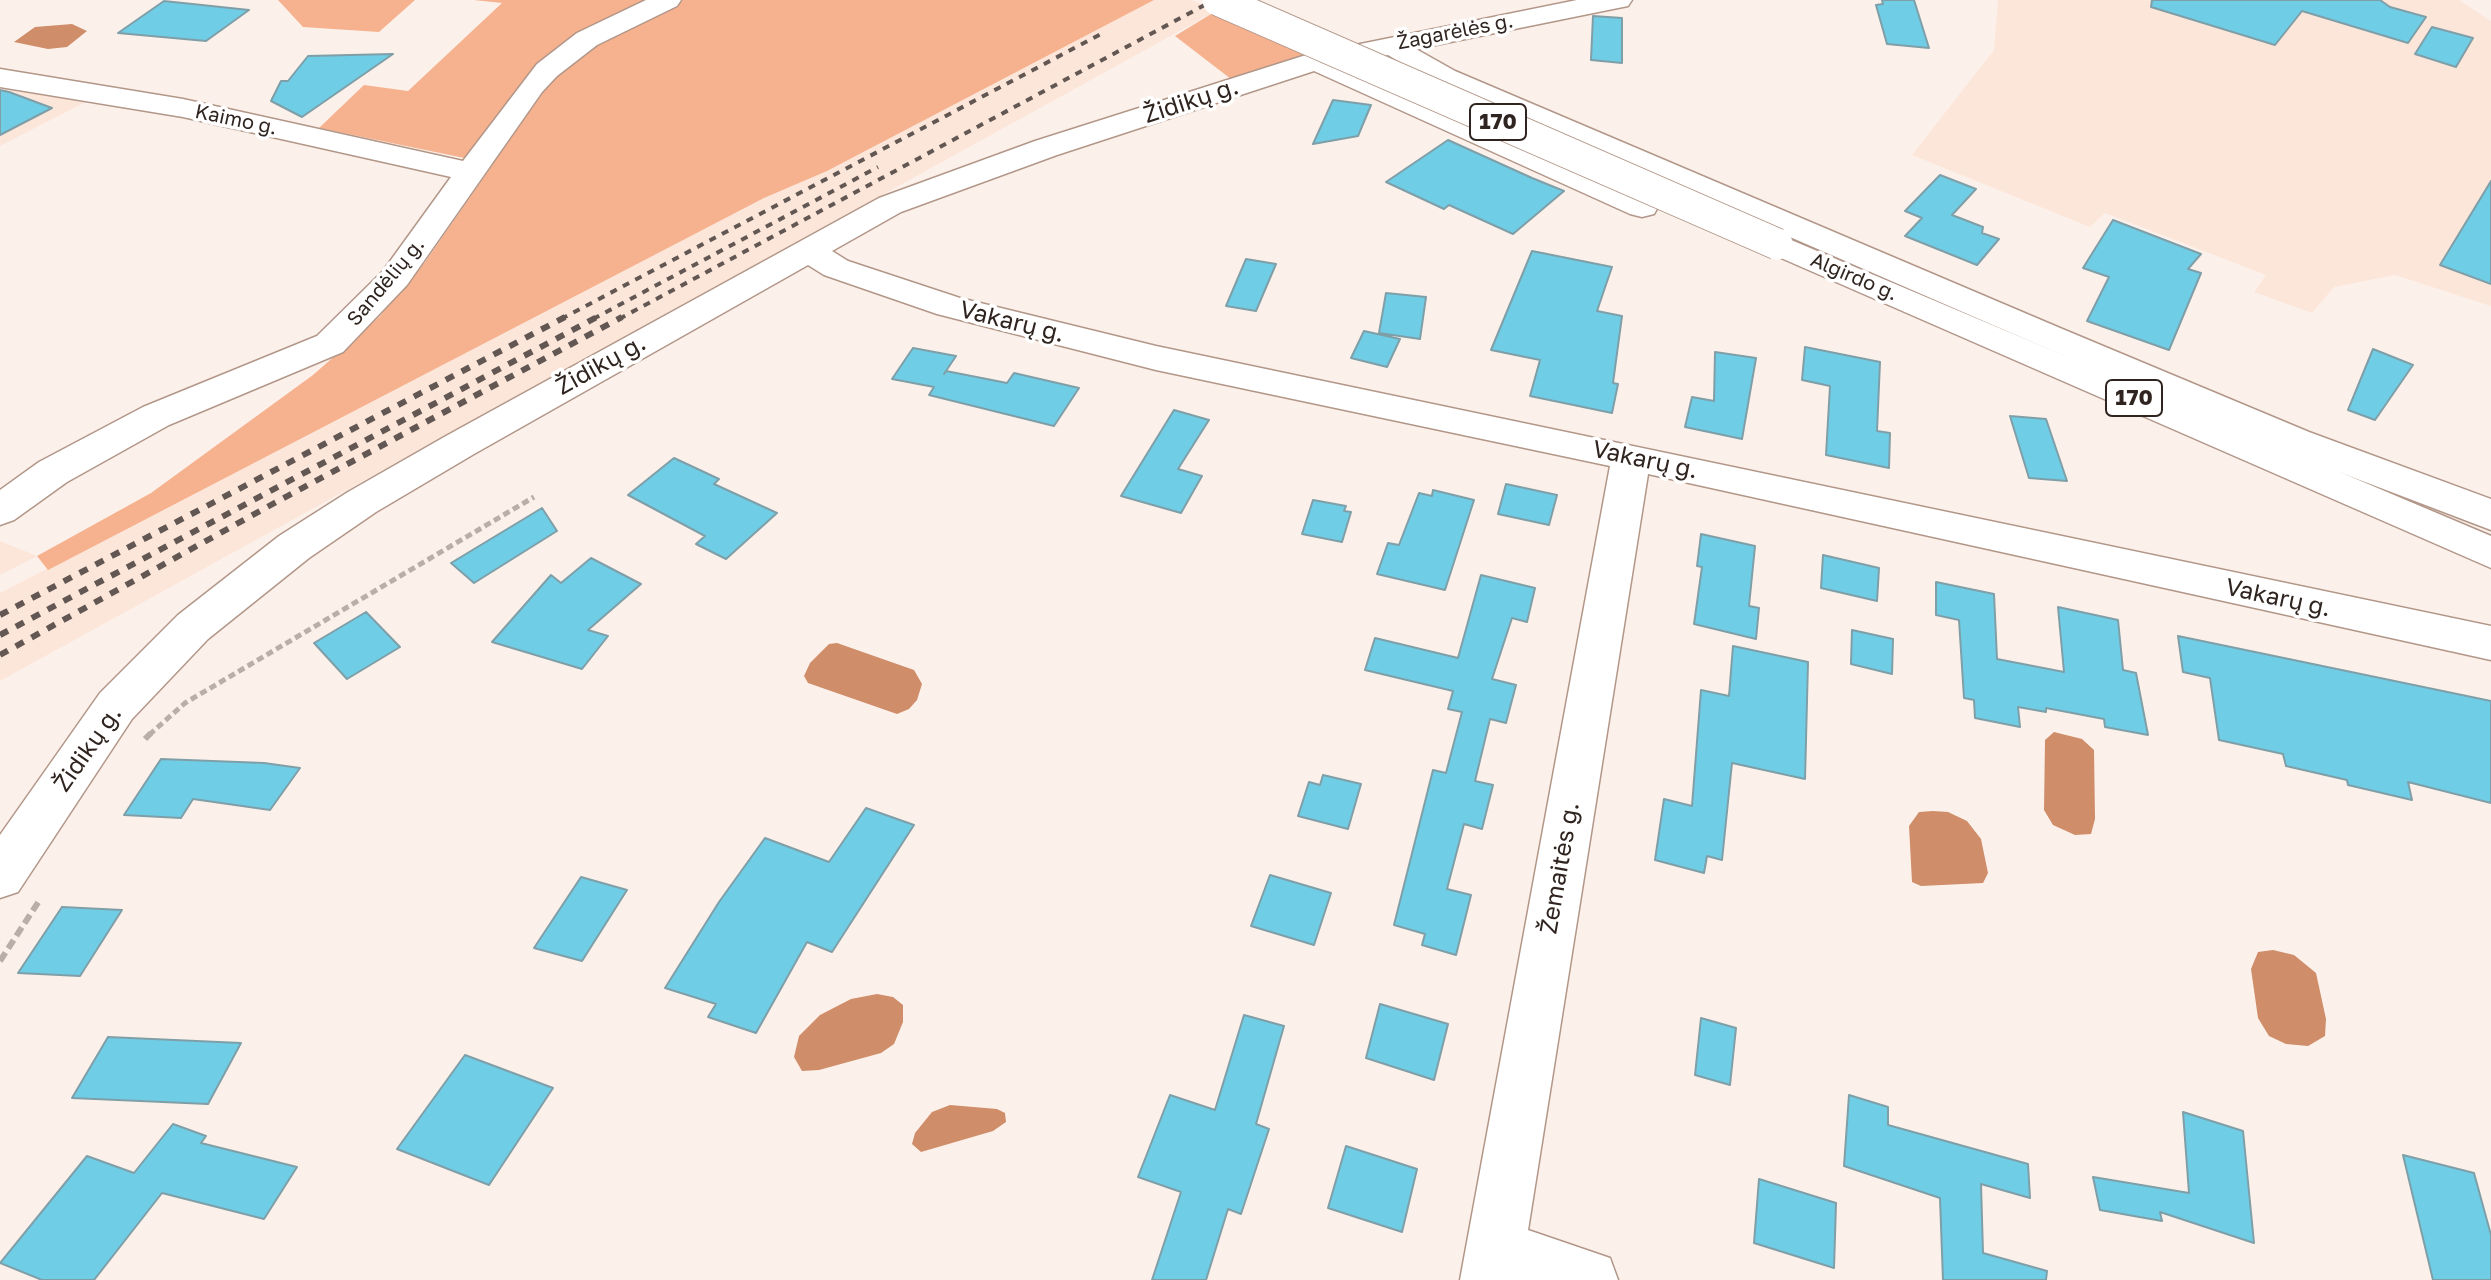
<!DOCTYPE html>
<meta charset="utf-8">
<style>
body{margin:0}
canvas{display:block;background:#fcf0ea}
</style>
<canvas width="2491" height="1280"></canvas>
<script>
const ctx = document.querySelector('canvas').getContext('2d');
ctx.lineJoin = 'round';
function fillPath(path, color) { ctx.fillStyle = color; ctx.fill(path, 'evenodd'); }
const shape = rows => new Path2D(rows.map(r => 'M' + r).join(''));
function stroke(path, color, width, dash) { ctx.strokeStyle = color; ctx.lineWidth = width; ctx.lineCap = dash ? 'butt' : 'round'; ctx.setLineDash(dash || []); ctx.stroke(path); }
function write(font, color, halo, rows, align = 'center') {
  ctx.font = font + ' "Golos Text",sans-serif'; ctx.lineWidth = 7; ctx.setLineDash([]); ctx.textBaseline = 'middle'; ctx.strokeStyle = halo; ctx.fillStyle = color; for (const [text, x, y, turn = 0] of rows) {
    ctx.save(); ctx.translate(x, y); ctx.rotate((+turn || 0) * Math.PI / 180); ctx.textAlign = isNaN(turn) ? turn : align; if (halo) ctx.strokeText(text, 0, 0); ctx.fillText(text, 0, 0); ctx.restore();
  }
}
fillPath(shape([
 [1154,0,1192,0,1216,11,0,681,0,593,764,198,827,171],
 [1998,0,2459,0,2491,21,2491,306,2395,275,2334,287,2312,313,2254,292,2266,275,2105,213,2090,227,1912,155,1994,50],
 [0,67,109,90,0,146],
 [0,541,37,556,0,575]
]), '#fce6da');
fillPath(shape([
 [278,0,415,0,379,32,303,27],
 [474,0,1154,0,827,171,764,198,48,570,37,556,151,493,313,375,379,317,425,262,493,164,319,128,364,85,408,91,502,3],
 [1216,11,1312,53,1231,79,1175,36]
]), '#f6b28e');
fillPath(shape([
 [72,24,87,31,67,47,48,49,14,42,35,27],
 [837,643,914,670,922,684,917,700,909,709,897,714,808,683,804,676,810,663,829,644],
 [2054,732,2082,739,2094,750,2095,819,2091,834,2075,835,2053,825,2044,810,2045,740],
 [1933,811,1948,812,1967,821,1981,839,1988,873,1983,883,1921,886,1912,882,1909,826,1919,812],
 [2273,950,2294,955,2316,973,2326,1019,2325,1036,2308,1046,2286,1044,2269,1036,2258,1018,2251,969,2258,952],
 [877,994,893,997,903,1005,903,1022,894,1044,881,1053,819,1070,802,1071,794,1057,799,1036,820,1015,851,999],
 [950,1105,997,1109,1005,1113,1006,1122,993,1131,921,1152,912,1144,915,1133,932,1112]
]), '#cf8d69');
const building = shape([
 [1882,0,1914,0,1929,48,1887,44,1876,5,1883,4,1882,0],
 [2152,0,2380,0,2390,7,2426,17,2408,43,2302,11,2275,45,2151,7,2152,0],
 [164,1,249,10,206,41,118,33,164,1],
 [1593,16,1622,18,1622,63,1591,60,1593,16],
 [2432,27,2473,38,2456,67,2415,54,2432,27],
 [393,54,302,117,271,101,281,81,288,81,308,56,393,54],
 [0,90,9,92,52,108,0,135,0,90],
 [1333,100,1371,105,1358,136,1313,144,1333,100],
 [1448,140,1532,178,1564,191,1513,234,1449,205,1444,209,1386,182,1448,140],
 [1940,175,1976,189,1952,215,1983,227,1982,233,1999,239,1977,265,1905,236,1922,218,1905,211,1940,175],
 [2491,181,2491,284,2440,265,2491,181],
 [2113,220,2201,254,2188,269,2201,273,2169,350,2087,321,2109,277,2083,268,2113,220],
 [1532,251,1612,267,1597,311,1622,316,1613,383,1618,384,1612,413,1530,396,1540,360,1491,350,1532,251],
 [1246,259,1276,264,1256,311,1226,306,1246,259],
 [1386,293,1426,297,1420,339,1379,333,1386,293],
 [1364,331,1400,339,1387,367,1351,358,1364,331],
 [1805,347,1880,362,1877,431,1890,433,1889,468,1826,455,1830,386,1802,380,1805,347],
 [913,348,956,356,944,374,946,371,1007,383,1014,373,1079,388,1054,426,929,395,934,387,892,379,913,348],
 [2373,349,2413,365,2375,420,2348,410,2373,349],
 [1715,352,1756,358,1742,439,1685,427,1692,397,1714,401,1715,352],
 [1174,410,1209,420,1178,469,1202,476,1181,513,1121,496,1174,410],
 [2010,416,2046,419,2067,481,2029,478,2010,416],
 [674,458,719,479,714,484,777,513,726,559,696,544,705,536,628,495,674,458],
 [1506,484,1557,495,1549,525,1498,514,1506,484],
 [1433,490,1474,500,1445,590,1377,574,1388,543,1399,545,1419,493,1432,496,1433,490],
 [1313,500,1346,506,1344,511,1351,512,1342,542,1302,534,1313,500],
 [542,508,557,531,474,583,451,563,542,508],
 [1701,534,1755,546,1749,606,1759,608,1756,639,1694,624,1702,567,1697,566,1701,534],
 [1823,555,1879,568,1877,601,1821,588,1823,555],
 [591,558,641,584,588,630,608,636,582,669,492,642,551,575,561,583,591,558],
 [1481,575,1535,588,1527,622,1512,618,1492,679,1516,685,1506,723,1490,719,1475,781,1493,785,1482,829,1464,824,1447,889,1471,895,1456,955,1422,945,1425,934,1394,925,1433,770,1446,773,1462,712,1448,709,1453,691,1365,670,1375,638,1458,658,1481,575],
 [1936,582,1994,594,1997,659,2064,672,2058,607,2118,620,2123,670,2136,673,2148,735,2105,727,2104,719,2046,708,2046,712,2018,707,2020,727,1975,718,1974,700,1964,698,1959,620,1936,615,1936,582],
 [366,612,400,647,347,679,314,643,366,612],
 [1852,630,1893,639,1892,674,1851,664,1852,630],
 [2178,636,2491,701,2491,803,2408,782,2412,800,2348,785,2347,780,2286,766,2283,754,2219,740,2210,678,2183,672,2178,636],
 [1733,646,1808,662,1805,779,1732,763,1722,860,1707,856,1704,873,1655,860,1664,799,1692,806,1701,690,1729,696,1733,646],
 [161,759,264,763,300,768,270,810,193,799,181,818,124,815,161,759],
 [1323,775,1361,784,1348,829,1298,816,1309,782,1320,785,1323,775],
 [866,808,914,825,832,952,807,942,756,1033,708,1017,716,1004,665,988,719,902,765,838,829,862,866,808],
 [1270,875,1331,893,1314,945,1251,926,1270,875],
 [581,877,627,890,582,961,534,948,581,877],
 [62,907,122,910,80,976,18,973,62,907],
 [1380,1004,1448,1024,1434,1080,1366,1058,1380,1004],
 [1244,1015,1284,1026,1256,1124,1269,1129,1241,1214,1228,1209,1206,1280,1152,1280,1181,1192,1138,1177,1170,1095,1215,1110,1244,1015],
 [1701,1018,1736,1028,1730,1085,1695,1075,1701,1018],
 [108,1037,241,1043,208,1104,72,1098,108,1037],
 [465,1055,553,1088,489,1185,397,1149,465,1055],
 [1849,1095,1888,1107,1888,1125,2028,1164,2030,1198,1981,1184,1983,1253,2047,1271,2046,1280,1943,1280,1940,1198,1844,1166,1849,1095],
 [2183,1112,2243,1131,2254,1243,2160,1212,2162,1221,2100,1210,2093,1177,2189,1193,2183,1112],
 [173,1124,206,1136,201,1143,297,1167,264,1219,162,1193,94,1280,42,1280,0,1263,87,1156,134,1173,173,1124],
 [1346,1146,1417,1169,1402,1232,1328,1208,1346,1146],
 [2403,1155,2474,1173,2491,1235,2491,1280,2433,1280,2403,1155],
 [1759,1179,1836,1203,1834,1268,1754,1243,1759,1179]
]);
fillPath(building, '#70cde6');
stroke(building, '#7f9fa8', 2);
const minor = shape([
 [646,0,681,0,677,6,597,45,557,76,542,92,407,285,343,352,169,425,67,482,14,520,0,525,0,490,39,462,143,407,317,336,383,271,451,177,183,117,0,87,0,69,183,99,463,161,537,64,577,33,646,0],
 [1577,0,1632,0,1628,6,1618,8,1416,49,1455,71,2060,328,2309,432,2491,499,2491,530,2281,450,1435,83,1388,55,1346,64,1654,200,1658,207,1654,214,1642,217,1630,214,1314,71,1057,155,901,212,832,251,848,261,960,298,1156,346,2491,626,2491,660,1648,474,1528,1230,1610,1258,1618,1280,1460,1280,1610,466,1156,370,937,314,824,275,808,265,474,454,376,512,309,558,208,639,132,719,18,892,0,898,0,835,100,693,178,615,279,536,348,492,446,436,879,198,1035,141,1306,55,1577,0]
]);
const major = shape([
 [1777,234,2491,536,2491,568,1765,251,1760,244,1765,237,1777,234]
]);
stroke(minor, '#b29789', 3);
stroke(major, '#b29789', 3);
stroke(shape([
 [149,735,185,703,534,497]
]), '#b9aea8', 5, [7, 4]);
stroke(shape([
 [145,739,151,733],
 [0,961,39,901]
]), '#b9aea8', 6, [10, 5]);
fillPath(minor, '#fff');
fillPath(major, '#fff');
stroke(shape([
 [561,319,1101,34],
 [593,319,878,167],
 [619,319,1214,0]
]), '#625752', 4, [7, 7]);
stroke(shape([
 [0,615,565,317],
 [0,635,597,317],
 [0,655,269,506,622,317]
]), '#625752', 6, [9, 9]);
const majorBridge = shape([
 [1218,0,1777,244]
]);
stroke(majorBridge, '#b29789', 33, []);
stroke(majorBridge, '#fff', 31);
write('20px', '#2f241f', '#fff', [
 ["Žagarėlės g.",1455,32,-11],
 ["Kaimo g.",236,120,12],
 ["Algirdo g.",1854,277,23],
 ["Sandėlių g.",386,282,-50]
]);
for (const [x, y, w] of [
 [1498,122,56],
 [2134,398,56]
]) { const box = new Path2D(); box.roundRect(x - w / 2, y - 18, w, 36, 6); ctx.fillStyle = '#fff'; ctx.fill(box); stroke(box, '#2f241f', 2); }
write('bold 22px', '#2f241f', null, [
 ["170",1498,122],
 ["170",2134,398]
]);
write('24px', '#2f241f', '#fff', [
 ["Židikų g.",1191,101,-18],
 ["Vakarų g.",1012,322,14],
 ["Židikų g.",601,365,-29],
 ["Vakarų g.",1645,460,12],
 ["Vakarų g.",2278,598,12],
 ["Židikų g.",88,749,-55],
 ["Žemaitės g.",1560,868,-80]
]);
</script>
